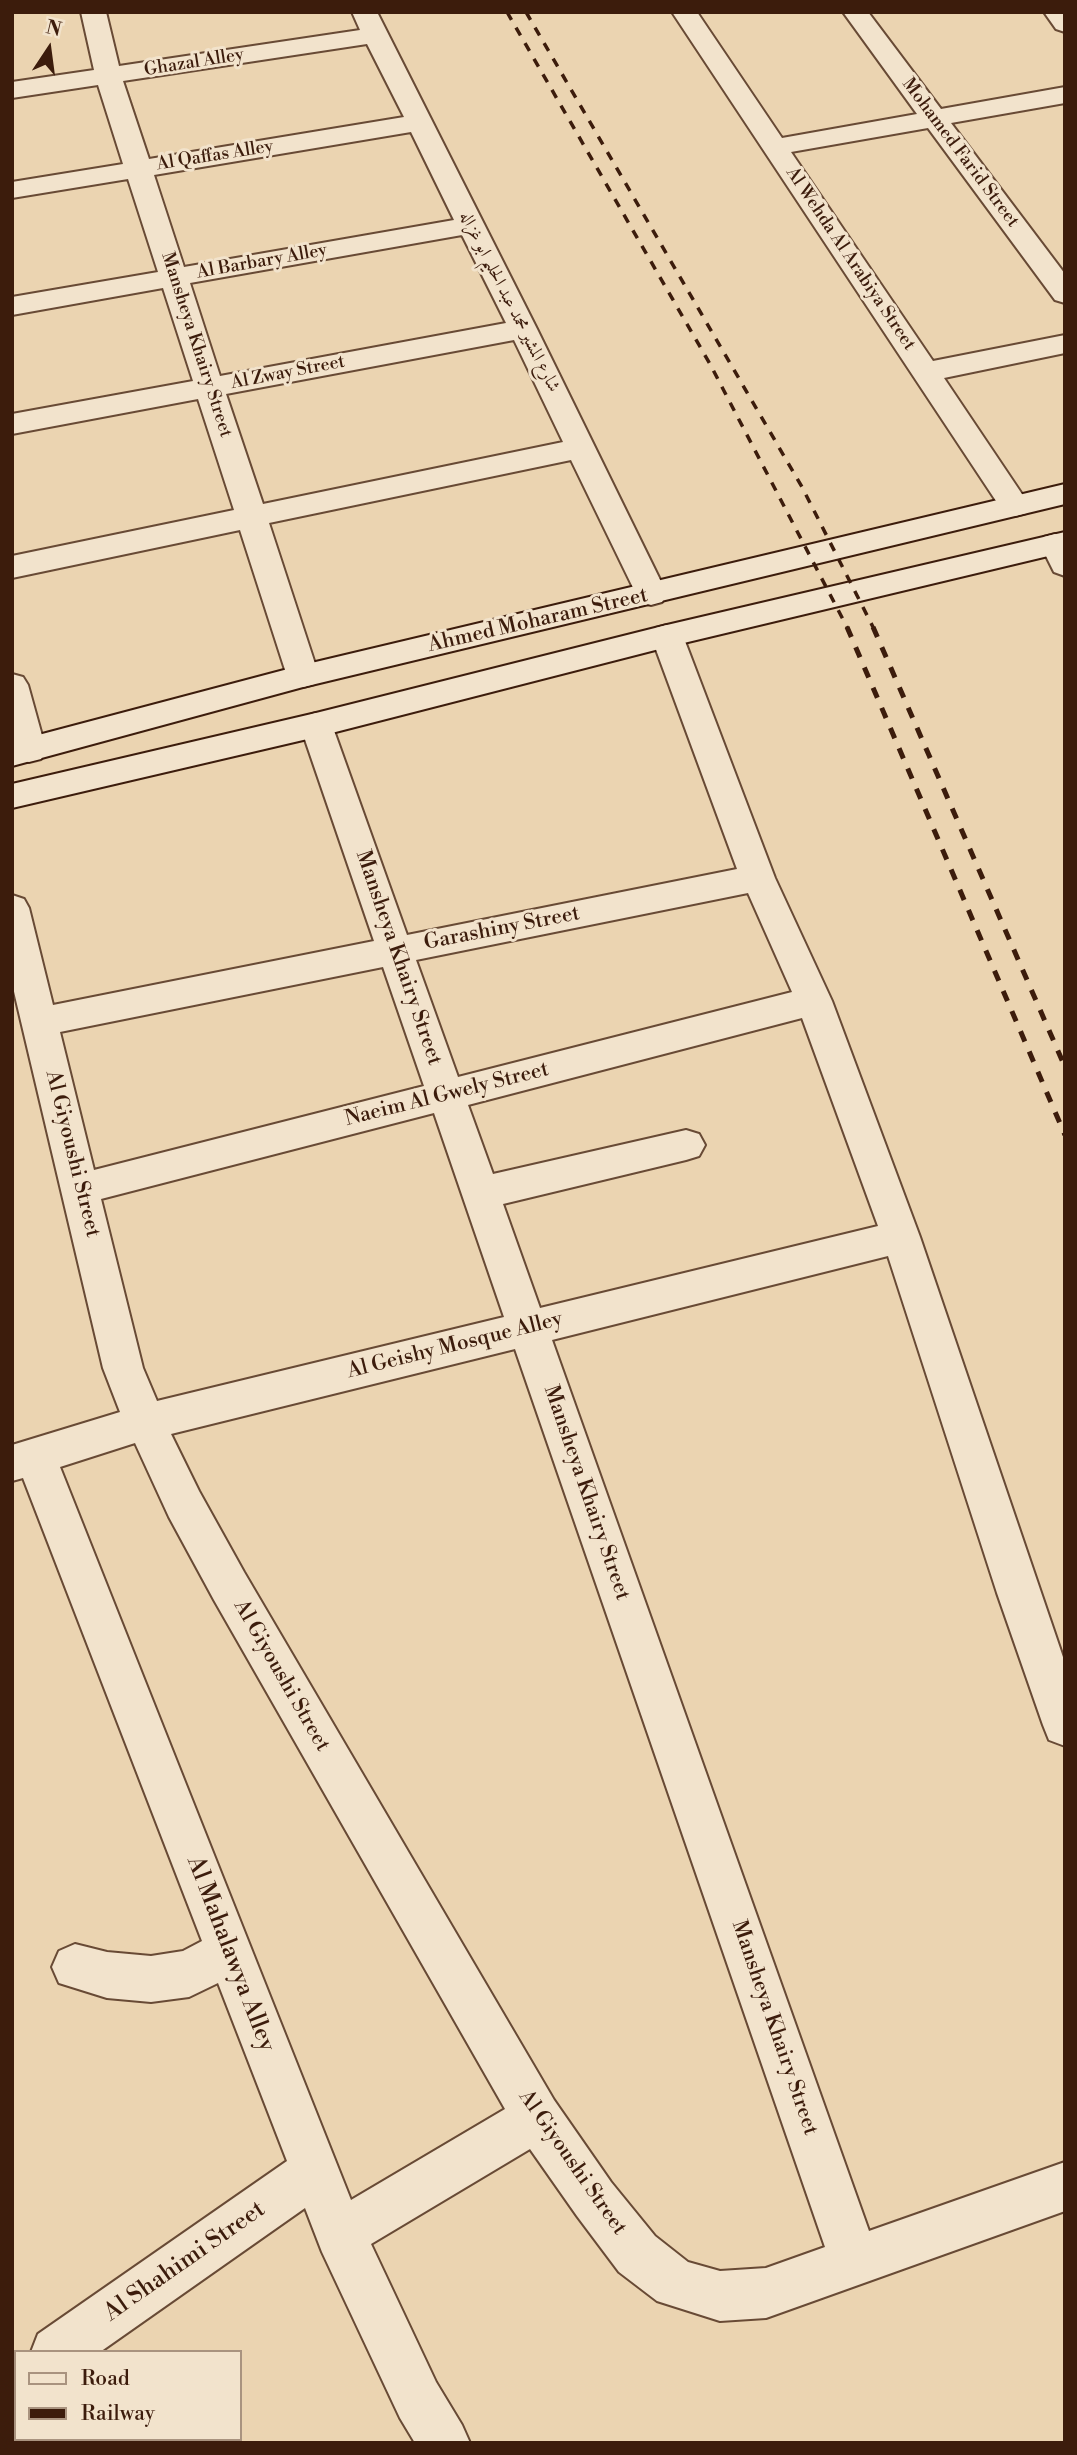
<!DOCTYPE html>
<meta charset="utf-8">
<style>
body{margin:0}
#map{position:relative;width:1077px;height:2455px;overflow:hidden;background:#ebd4b1;font-family:"Libre Bodoni",serif}
canvas{display:block}
.frame{position:absolute;inset:0;border:14px solid #3c1c0c;pointer-events:none}
.legend{position:absolute;left:14px;top:2350px;width:228px;height:91px;box-sizing:border-box;background:#f2e3cc;border:2px solid #a9937f;margin:0;padding:9px 12px;list-style:none;font-size:21px;color:#3c1c0c}
.legend li{display:flex;align-items:center;gap:14px;height:35px}
.legend b{width:35px;border:2px solid #a9937f}
.north{position:absolute;left:14px;top:14px;width:70px;height:70px;-webkit-text-stroke:5px #f2e3cc;paint-order:stroke;rotate:13deg;font-size:19px;font-weight:700;line-height:28px;text-align:center;color:#3c1c0c}
.north::after{content:'';display:block;margin:auto;width:24px;height:32px;background:#3c1c0c;clip-path:polygon(50% 0,100% 100%,50% 72%,0 100%)}
</style>
<div id="map">
<canvas width="1077" height="2455"></canvas>
<div class="frame"></div>
<ul class="legend">
<li><b style="height:9px;background:#f2e3cc"></b>Road</li>
<li><b style="height:9px;background:#3c1c0c"></b>Railway</li>
</ul>
<div class="north">N</div>
</div>
<script>
const ctx = document.querySelector('canvas').getContext('2d');
ctx.lineJoin = 'round';
const shape = rows => new Path2D(rows.map(r => 'M' + r).join(''));
function stroke(path, color, width, dash) { ctx.strokeStyle = color; ctx.lineWidth = width; ctx.lineCap = dash ? 'butt' : 'round'; ctx.setLineDash(dash || []); ctx.stroke(path); }
function fillPath(path, color) { ctx.fillStyle = color; ctx.fill(path, 'evenodd'); }
function write(font, color, halo, rows, align = 'center') {
  ctx.font = font + ' "Libre Bodoni",Amiri,serif'; ctx.lineWidth = 6; ctx.setLineDash([]); ctx.textBaseline = 'middle'; ctx.strokeStyle = halo; ctx.fillStyle = color; for (const [text, x, y, turn = 0] of rows) {
    ctx.save(); ctx.translate(x, y); ctx.rotate((+turn || 0) * Math.PI / 180); ctx.textAlign = isNaN(turn) ? turn : align; if (halo) ctx.strokeText(text, 0, 0); ctx.fillText(text, 0, 0); ctx.restore();
  }
}
const street = shape([
 [81,12,106,12,119,66,360,30,352,12,377,12,537,329,667,594,662,602,651,605,640,602,571,460,269,523,319,676,314,684,303,687,292,684,287,676,240,530,12,578,12,556,234,510,198,399,12,434,12,414,193,381,163,288,12,315,12,297,158,272,128,179,12,198,12,182,123,164,98,85,12,98,12,82,94,70,81,12],
 [367,44,404,117,149,159,123,81,367,44],
 [411,132,454,220,184,267,154,175,411,132],
 [462,235,506,323,220,376,190,283,462,235],
 [514,340,563,442,263,504,226,394,514,340],
 [672,12,697,12,782,138,917,114,843,12,868,12,941,109,1065,87,1065,103,951,123,1065,274,1065,303,1055,300,928,128,791,152,933,361,1065,335,1065,353,944,378,1030,506,1026,513,1015,516,1004,513,672,12],
 [1044,12,1065,12,1065,32,1056,29,1044,12],
 [1055,534,1065,536,1065,576,1054,572,1040,544,1044,537,1055,534],
 [667,625,678,628,683,636,775,878,832,1001,920,1237,1065,1663,1065,1746,1049,1740,1043,1725,997,1593,888,1256,552,1340,869,2231,1065,2162,1065,2211,766,2318,720,2321,657,2301,619,2272,577,2216,530,2149,371,2244,436,2382,462,2425,470,2443,415,2443,400,2418,322,2252,305,2208,100,2352,31,2352,38,2334,287,2161,218,1983,189,1997,151,2002,107,1998,59,1983,52,1967,59,1951,75,1944,107,1952,151,1956,183,1951,202,1941,23,1478,12,1481,12,1445,120,1412,103,1368,12,983,12,895,24,899,29,908,53,1005,374,941,300,725,304,717,316,713,328,717,332,725,407,935,737,869,651,636,656,628,667,625],
 [748,893,792,992,458,1077,416,960,748,893],
 [383,967,424,1086,94,1170,60,1032,383,967],
 [802,1018,878,1226,540,1308,503,1204,686,1160,699,1156,705,1145,699,1134,686,1130,493,1174,468,1105,802,1018],
 [434,1113,504,1317,157,1401,143,1368,101,1199,434,1113],
 [515,1349,825,2247,766,2268,720,2271,688,2262,655,2236,611,2182,554,2100,244,1572,199,1491,171,1434,515,1349],
 [135,1443,169,1517,214,1600,505,2109,351,2200,60,1467,135,1443],
 [12,674,23,677,28,685,46,750,41,759,29,762,17,759,12,749,12,674],
 [16,2355,16,2407,12,2409,12,2356,16,2355]
]);
const secondary = shape([
 [1065,484,1065,504,303,687,12,766,12,742,303,665,1065,484],
 [1065,532,1065,552,667,647,316,737,12,808,12,784,316,713,667,625,1065,532]
]);
stroke(street, '#684a35', 4);
stroke(secondary, '#3c1c0c', 4);
fillPath(street, '#f2e3cc');
fillPath(secondary, '#f2e3cc');
stroke(shape([
 [507,12,710,364,848,629],
 [526,12,802,487,874,629]
]), '#3c1c0c', 3.5, [9, 9]);
stroke(shape([
 [847,627,1065,1135],
 [873,627,1065,1067]
]), '#3c1c0c', 5, [11, 11]);
write('18px', '#3c1c0c', '#f2e3cc', [
 ["Ghazal Alley",194,63,-9],
 ["Mohamed Farid Street",960,153,53],
 ["Al Qaffas Alley",215,156,-9],
 ["Al Wehda Al Arabiya Street",850,259,56],
 ["Al Barbary Alley",262,262,-10],
 ["شارع المشير محمد عبد الحليم ابو غزاله",509,302,63],
 ["Mansheya Khairy Street",196,345,72],
 ["Al Zway Street",288,373,-11]
]);
write('21px', '#3c1c0c', '#f2e3cc', [
 ["Ahmed Moharam Street",538,621,-13],
 ["Garashiny Street",502,929,-11],
 ["Mansheya Khairy Street",398,958,71],
 ["Naeim Al Gwely Street",447,1095,-14],
 ["Al Giyoushi Street",72,1154,76],
 ["Al Geishy Mosque Alley",455,1346,-14],
 ["Mansheya Khairy Street",586,1493,71],
 ["Al Giyoushi Street",281,1676,60],
 ["Mansheya Khairy Street",774,2028,71],
 ["Al Giyoushi Street",572,2163,55]
]);
write('24px', '#3c1c0c', '#f2e3cc', [
 ["Al Mahalawya Alley",230,1954,69],
 ["Al Shahimi Street",185,2262,-35]
]);
</script>
